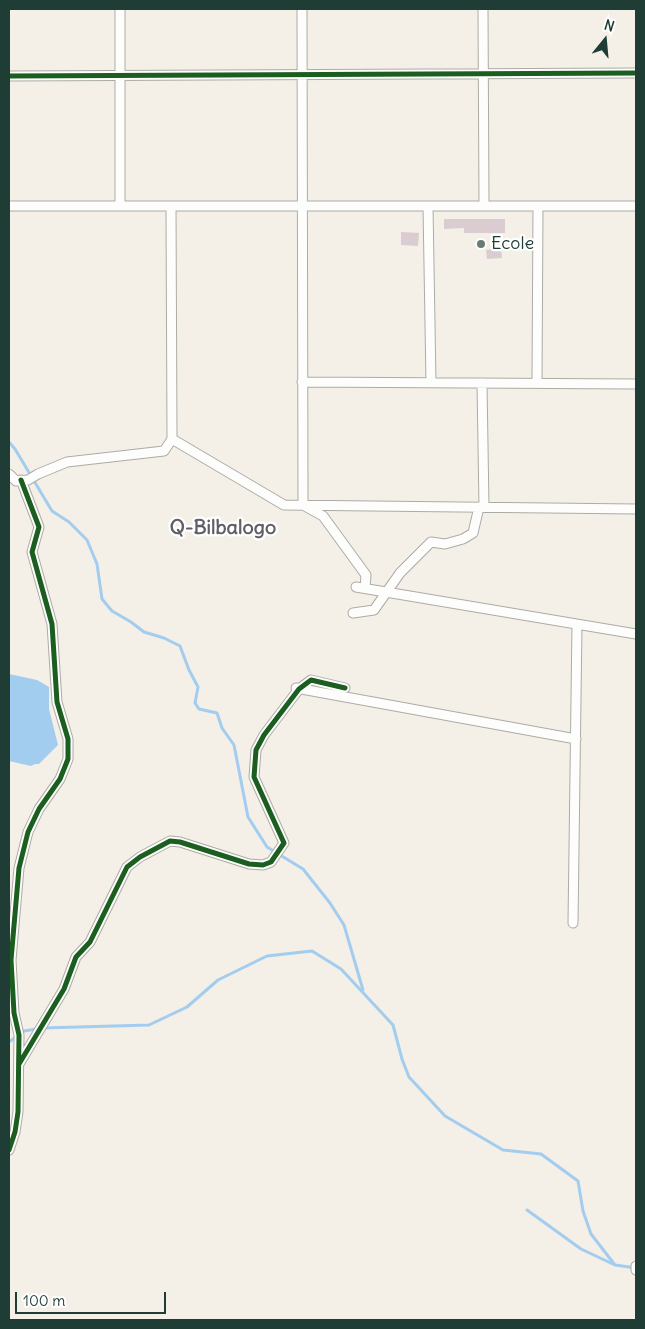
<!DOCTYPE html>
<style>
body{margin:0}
#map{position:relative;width:645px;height:1329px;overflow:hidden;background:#f4efe7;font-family:Delius,sans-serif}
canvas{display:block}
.frame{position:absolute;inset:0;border:10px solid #1f3d34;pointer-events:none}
.north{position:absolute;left:580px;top:15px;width:50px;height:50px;-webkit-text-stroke:4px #fff;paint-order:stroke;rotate:17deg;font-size:14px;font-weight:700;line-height:20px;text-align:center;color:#1f3d34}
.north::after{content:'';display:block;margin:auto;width:18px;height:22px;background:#1f3d34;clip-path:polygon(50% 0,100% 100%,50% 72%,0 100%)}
.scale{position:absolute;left:15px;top:1292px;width:151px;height:22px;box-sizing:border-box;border:2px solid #1f3d34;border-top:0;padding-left:6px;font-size:15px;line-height:18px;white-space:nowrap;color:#1f3d34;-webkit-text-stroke:4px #fff;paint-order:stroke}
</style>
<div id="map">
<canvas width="645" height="1329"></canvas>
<div class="frame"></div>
<div class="north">N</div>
<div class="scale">100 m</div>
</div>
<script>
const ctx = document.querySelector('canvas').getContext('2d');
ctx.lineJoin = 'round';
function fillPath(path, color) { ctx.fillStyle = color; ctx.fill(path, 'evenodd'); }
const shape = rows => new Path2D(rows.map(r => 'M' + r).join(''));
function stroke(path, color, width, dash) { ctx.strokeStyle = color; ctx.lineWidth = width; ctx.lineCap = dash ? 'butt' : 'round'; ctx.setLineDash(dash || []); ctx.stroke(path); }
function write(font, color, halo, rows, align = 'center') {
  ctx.font = font + ' Delius,sans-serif'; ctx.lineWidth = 4.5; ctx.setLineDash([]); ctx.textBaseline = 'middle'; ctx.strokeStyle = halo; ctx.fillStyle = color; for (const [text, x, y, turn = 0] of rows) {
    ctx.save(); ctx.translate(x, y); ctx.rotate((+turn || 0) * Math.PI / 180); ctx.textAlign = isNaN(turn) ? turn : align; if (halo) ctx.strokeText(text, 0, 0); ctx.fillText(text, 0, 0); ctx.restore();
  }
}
fillPath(shape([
 [9,674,37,680,49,687,49,709,58,745,39,764,35,764,31,766,9,761]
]), '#a2cdef');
stroke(shape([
 [9,442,15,449,52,511,69,522,87,540,97,564,102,599,112,611,131,622,144,632,164,638,180,646,189,670,198,687,195,703,199,709,217,713,222,728,234,745,248,817,267,847,303,869,330,903,344,925,363,990],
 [43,1028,149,1025,187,1007,218,980,267,956,312,951,341,969,393,1025,402,1059,409,1077,445,1116,503,1150,541,1154,578,1181,583,1211,591,1234,615,1265],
 [9,1042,24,1031,37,1029],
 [527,1210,581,1249,615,1265,636,1268]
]), '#a2cdef', 3);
fillPath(shape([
 [444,219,505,219,505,233,464,233,464,228,444,229],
 [401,232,419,233,418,246,401,245],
 [501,248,502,258,487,259,486,250]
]), '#daccd0');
const street = shape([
 [302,9,303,505,323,516,366,575,365,588],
 [483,9,484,206],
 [9,76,636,73],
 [9,206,636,206],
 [120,206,120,9],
 [428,206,431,383],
 [302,382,636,384],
 [482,383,484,507],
 [537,383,538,206],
 [172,439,284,505,636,509],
 [9,474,16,481,28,480,38,474,67,462,164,451,172,439,171,206],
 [356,587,636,634],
 [353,613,374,610,400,573,431,542,445,544,463,539,473,533,479,507],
 [296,688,576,739],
 [573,923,577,624],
 [19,1064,64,989,76,957,90,942,127,867,140,857,170,841,180,842,249,864,263,865,271,862,284,843,254,777,256,750,264,735,299,689,311,680,345,688],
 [9,1150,15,1132,18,1112,19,1035,14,1013,11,960,19,868,28,832,39,809,60,779,68,759,68,739,57,702,52,624,32,552,39,527,21,480],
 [636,1266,636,1270]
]);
stroke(street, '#acaca7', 11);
stroke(street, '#fdfdfb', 9);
stroke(shape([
 [9,76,636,73],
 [19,1064,64,989,76,957,90,942,127,867,140,857,170,841,180,842,249,864,263,865,271,862,284,843,254,777,256,750,264,735,299,689,311,680,345,688],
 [9,1150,15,1132,18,1112,19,1035,14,1013,11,960,19,868,28,832,39,809,60,779,68,759,68,739,57,702,52,624,32,552,39,527,21,480]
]), '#1b5e20', 5);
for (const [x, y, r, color] of [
 [481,244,5,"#6a7b73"]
]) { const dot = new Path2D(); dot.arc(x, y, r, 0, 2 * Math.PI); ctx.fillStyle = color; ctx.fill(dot); stroke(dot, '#fff', 2); }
write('18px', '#1f3d34', '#fff', [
 ["Ecole",491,244]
], 'left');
write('bold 20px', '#605f66', '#fff', [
 ["Q-Bilbalogo",223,528]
]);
</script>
